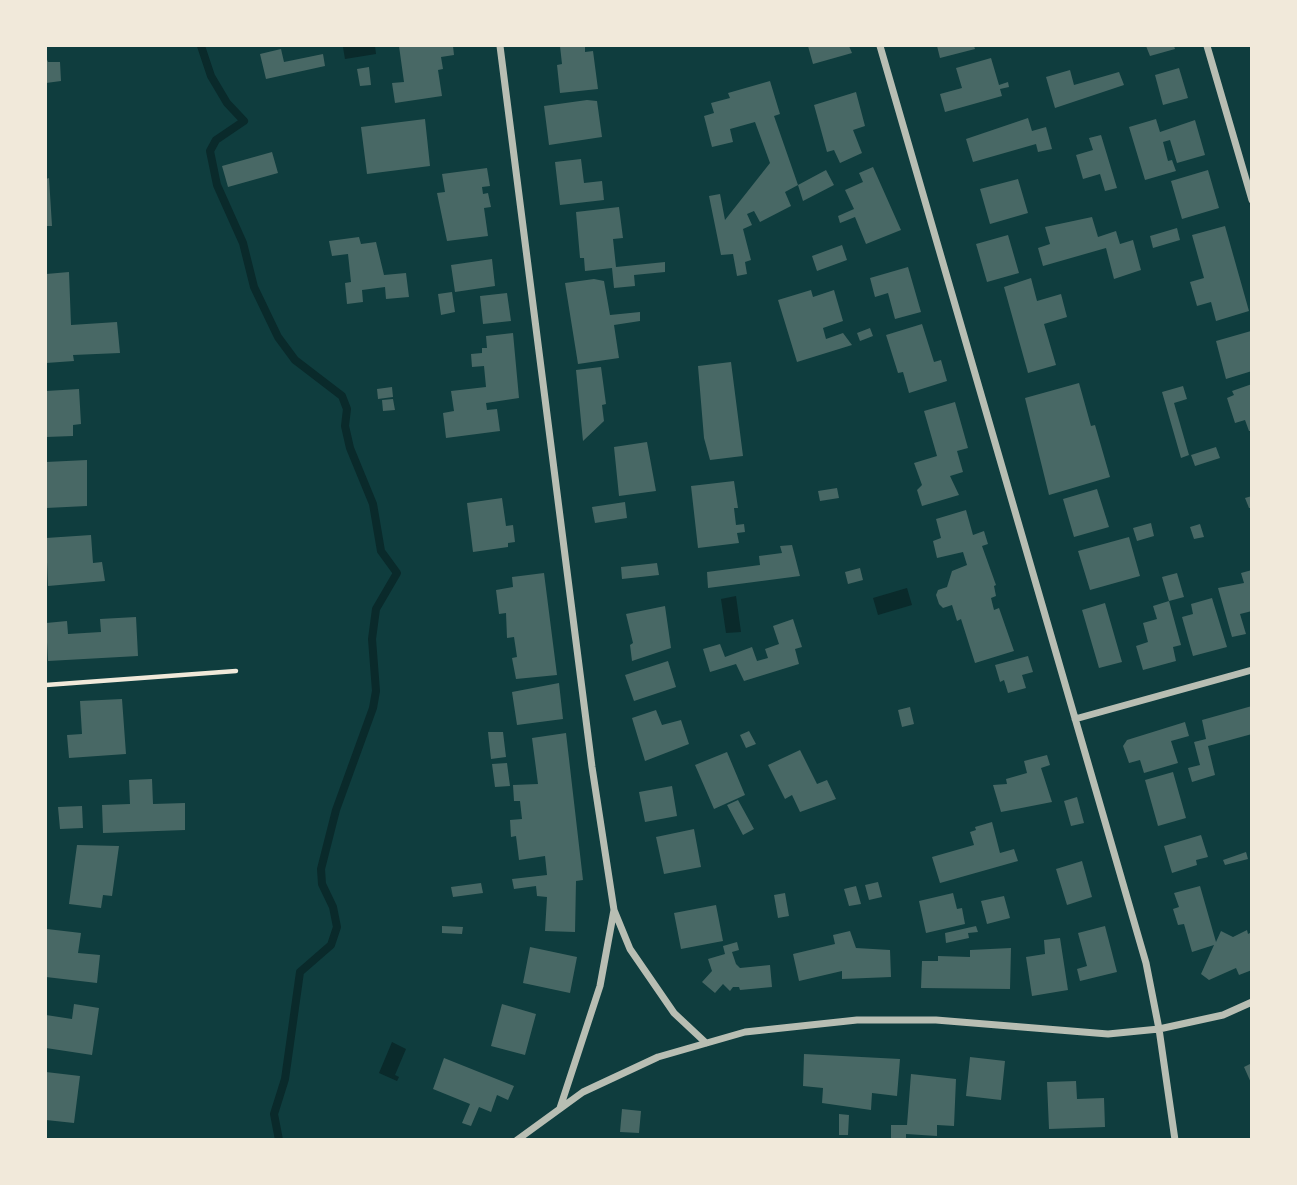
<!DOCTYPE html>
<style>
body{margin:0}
#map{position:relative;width:1297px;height:1185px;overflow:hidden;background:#0f3d3e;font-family:Georgia,serif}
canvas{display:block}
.frame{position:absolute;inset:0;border:47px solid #f1e9da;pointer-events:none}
</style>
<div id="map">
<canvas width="1297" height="1185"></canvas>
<div class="frame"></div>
</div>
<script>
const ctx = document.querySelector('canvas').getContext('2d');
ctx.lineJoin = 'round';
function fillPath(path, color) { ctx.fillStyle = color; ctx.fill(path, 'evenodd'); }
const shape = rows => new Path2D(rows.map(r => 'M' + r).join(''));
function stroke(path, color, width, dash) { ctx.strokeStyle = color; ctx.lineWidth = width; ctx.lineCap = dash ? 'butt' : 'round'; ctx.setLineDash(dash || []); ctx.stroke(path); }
fillPath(shape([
 [375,46,376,54,345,59,343,47],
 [907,588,912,605,878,615,873,598],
 [736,596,741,632,726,633,721,599],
 [392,1042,406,1049,395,1075,399,1077,397,1081,379,1073]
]), '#0a2a2b');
stroke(shape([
 [201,46,211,76,227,103,244,121,216,140,210,151,217,185,243,243,254,287,278,337,295,360,342,396,347,409,345,426,350,448,373,504,381,551,397,573,376,609,372,639,376,691,373,708,336,810,321,869,322,884,333,907,337,927,331,945,300,972,285,1079,274,1114,279,1140]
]), '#0a2a2b', 8);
fillPath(shape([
 [399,46,453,46,454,55,441,57,443,69,438,70,442,96,395,103,392,83,404,82],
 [560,46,585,46,585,52,593,51,598,89,560,93,557,65,562,64],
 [808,46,849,46,852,53,813,64],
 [937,46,974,46,975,49,940,58],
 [1146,46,1174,46,1175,49,1150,56],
 [281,49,284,62,323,54,325,66,266,79,260,54],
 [46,57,48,62,60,62,61,81,46,83],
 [991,58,999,85,1008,82,1009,87,1000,89,1002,96,945,112,940,94,962,88,956,68],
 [369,67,371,85,360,86,357,69],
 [1179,68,1188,98,1163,105,1155,75],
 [1070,70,1074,85,1119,72,1124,85,1055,108,1046,77],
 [770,81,780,114,774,116,798,185,785,192,791,206,760,222,754,211,747,214,752,225,743,229,751,260,745,262,747,274,737,276,733,254,721,255,709,196,720,194,725,220,770,163,755,122,730,129,733,142,712,147,704,116,714,113,711,103,730,98,728,93],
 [856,92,865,126,853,130,862,153,840,163,834,150,827,152,814,105],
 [587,100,597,101,602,137,549,145,544,106],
 [1028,118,1032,131,1046,127,1052,149,1038,152,1036,144,973,162,966,139],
 [425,119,430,166,367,174,361,127],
 [1156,119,1160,132,1195,120,1205,155,1177,163,1170,140,1163,142,1168,161,1172,160,1176,171,1145,180,1129,127],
 [1101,135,1117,188,1105,191,1100,174,1083,179,1076,155,1093,150,1089,138],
 [272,152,278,173,228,187,222,166],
 [581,159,584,183,602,181,604,200,560,205,555,162],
 [873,167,901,230,866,244,855,217,840,223,838,216,854,209,845,190,863,182,859,173],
 [487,168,490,186,482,187,483,194,488,193,491,207,484,208,488,236,447,241,437,193,445,192,442,174],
 [826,170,834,185,803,201,798,185],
 [1208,170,1219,208,1182,219,1171,181],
 [49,178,52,226,46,226,46,179],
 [1018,179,1028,213,990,224,980,189],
 [619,207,623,238,613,239,616,267,665,262,665,272,634,275,635,286,614,288,612,268,585,271,584,258,580,258,576,212],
 [1092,217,1098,237,1116,231,1120,244,1133,240,1141,270,1114,279,1106,248,1043,266,1038,248,1050,244,1045,227],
 [1225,226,1249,311,1216,321,1211,302,1197,306,1190,282,1204,278,1192,235],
 [1177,228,1180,240,1153,248,1150,236],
 [1008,235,1019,273,987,282,976,244],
 [359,237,361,244,376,242,384,275,406,273,409,297,386,299,385,287,362,290,363,302,347,304,345,283,351,282,348,254,332,256,329,241],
 [842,245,847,260,817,271,812,256],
 [492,259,495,286,455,292,451,265],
 [908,267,921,312,895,319,888,293,875,297,870,278],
 [69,272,71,325,117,322,120,353,73,355,74,361,46,363,46,274],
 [1031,278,1037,301,1061,294,1067,317,1044,324,1056,365,1028,373,1004,287],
 [594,279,604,281,610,315,640,312,640,321,614,325,619,358,578,364,565,283],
 [811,290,813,297,834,290,843,321,823,328,826,339,843,333,852,345,797,362,778,300],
 [452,292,455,312,441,315,438,294],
 [507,293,511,321,483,324,480,296],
 [922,324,934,362,941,360,947,381,909,393,903,372,898,373,886,335],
 [870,328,873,336,860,341,857,333],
 [1251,331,1252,371,1226,379,1216,341],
 [513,333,519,398,486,403,487,410,497,409,500,431,446,438,443,413,454,411,451,391,486,387,484,366,472,367,471,354,482,353,482,348,487,348,486,336],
 [731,362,743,456,710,460,704,438,698,366],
 [601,367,606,404,602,405,604,421,583,441,576,370],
 [1079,383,1091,426,1095,425,1110,477,1049,495,1025,398],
 [1252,384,1252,431,1249,431,1245,420,1235,423,1227,398,1234,395,1232,391],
 [1183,386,1187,399,1174,403,1189,455,1181,458,1162,392],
 [392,387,393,397,378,399,377,389],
 [79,389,81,424,73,425,73,436,46,437,46,391],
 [393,399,395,410,383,411,382,400],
 [955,402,968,448,957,451,963,472,950,476,959,495,922,506,917,490,922,485,914,463,937,456,924,411],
 [647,442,656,491,619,496,614,447],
 [1216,447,1220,458,1195,466,1191,455],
 [87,460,87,506,46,508,46,462],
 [734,481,738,508,734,508,736,525,744,524,745,532,737,533,739,543,698,548,691,486],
 [837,488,839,498,820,501,818,491],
 [1097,489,1109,527,1074,537,1063,499],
 [1252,496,1252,508,1249,508,1245,498],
 [502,498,506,526,513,525,515,542,508,543,508,547,473,552,467,503],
 [625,502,627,518,595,523,592,507],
 [966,510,973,535,984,531,988,544,982,546,996,585,994,586,996,596,991,598,994,610,999,608,1014,651,975,663,961,619,957,621,952,605,943,608,939,604,936,595,938,590,947,587,952,571,967,565,963,552,937,558,933,541,941,538,936,519],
 [1151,523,1154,536,1137,541,1133,528],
 [1200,524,1204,537,1194,539,1190,527],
 [91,535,93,563,102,562,105,581,48,586,46,538],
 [1129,537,1140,576,1090,590,1078,551],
 [792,545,800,576,708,588,707,572,760,565,759,556,782,553,780,546],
 [657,563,659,575,622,579,621,567],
 [860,568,863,580,848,584,845,572],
 [1252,570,1252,611,1240,614,1246,634,1232,637,1218,588,1244,583,1241,573],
 [544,573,557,675,516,679,512,658,517,657,514,637,507,638,506,613,499,614,496,590,513,587,512,577],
 [1177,573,1184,597,1169,601,1162,577],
 [1212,598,1227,647,1193,656,1182,617,1193,614,1191,604],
 [1169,601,1181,645,1173,647,1176,661,1143,670,1136,646,1148,642,1143,623,1157,619,1153,606],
 [1105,603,1122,662,1099,668,1082,610],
 [665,606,671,648,632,661,630,645,633,643,626,614],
 [136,617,138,656,48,661,46,623,67,621,68,634,101,632,100,619],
 [793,619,802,647,795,649,799,664,744,681,736,664,710,672,703,649,720,644,725,657,752,647,757,661,768,658,765,649,779,644,773,626],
 [1028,656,1033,672,1022,675,1026,688,1008,693,1004,680,1000,682,995,665],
 [668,661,676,687,634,701,625,675],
 [559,683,563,719,517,725,512,692],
 [122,699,126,754,69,758,67,735,82,734,80,701],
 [1252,706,1252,734,1208,746,1215,775,1192,782,1188,768,1200,765,1194,742,1206,739,1202,720],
 [910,707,914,724,902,727,898,710],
 [656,710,662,725,681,720,689,744,645,761,632,718],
 [1185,722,1189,736,1171,741,1178,763,1144,773,1140,760,1129,763,1123,746,1127,740],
 [749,731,756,744,746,748,740,735],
 [488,732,503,732,506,757,491,759],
 [566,733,583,880,576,881,575,932,545,931,547,897,537,896,536,886,514,889,512,879,547,875,545,856,519,860,516,836,511,837,510,820,522,819,520,801,514,801,513,785,538,784,532,738],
 [800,750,817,784,827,780,836,799,800,812,792,795,785,799,768,765],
 [727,752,745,795,714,809,695,765],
 [1047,755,1050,765,1041,768,1052,802,1001,812,993,785,1007,784,1006,779,1027,773,1024,761],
 [507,763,510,786,495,787,492,764],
 [1173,772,1186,818,1158,826,1145,780],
 [152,779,153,804,185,803,185,830,103,833,102,805,130,804,129,780],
 [672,786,677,816,645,822,639,792],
 [1077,797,1084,823,1071,826,1064,801],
 [738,800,754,829,743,835,727,805],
 [82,806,83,828,60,829,58,807],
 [992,822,1000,853,1014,849,1018,861,940,883,932,857,974,845,970,832,976,830,975,827],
 [694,829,701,867,664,874,656,837],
 [1201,835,1208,857,1196,860,1197,865,1172,873,1164,846],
 [77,845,119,846,112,896,103,895,101,908,69,904],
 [1246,852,1248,859,1225,865,1223,860],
 [1082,861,1092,897,1067,905,1056,869],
 [878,882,882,897,869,900,865,885],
 [481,883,483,893,453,897,451,887],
 [856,886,861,904,849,906,844,889],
 [1200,886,1216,942,1221,931,1233,937,1247,930,1248,934,1252,932,1252,970,1239,975,1236,968,1209,980,1201,974,1214,945,1192,952,1184,924,1178,925,1173,909,1179,907,1174,893],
 [785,893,789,916,778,918,774,895],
 [953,893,957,909,962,908,965,924,926,933,919,901],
 [1004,896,1010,918,987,924,981,901],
 [716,905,723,941,681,949,674,913],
 [442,926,463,927,462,934,442,933],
 [976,926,978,932,968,933,969,938,946,943,945,933],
 [1105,926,1117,972,1080,981,1077,969,1087,966,1078,933],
 [47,929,81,933,78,953,100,955,97,983,46,977],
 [850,931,856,948,890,950,891,977,842,979,842,971,799,981,793,954,835,944,833,935],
 [1060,938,1068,990,1032,996,1026,957,1045,954,1044,940],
 [737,942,739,950,732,952,736,964,740,968,770,965,772,987,740,990,739,987,733,987,730,991,723,984,715,993,702,982,712,971,708,959,725,954,723,946],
 [530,947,577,957,570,993,523,983],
 [1011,948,1010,989,921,988,922,961,938,961,938,956,970,957,970,950],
 [74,1004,99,1008,92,1055,46,1048,46,1015,72,1019],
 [502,1004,536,1014,525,1055,491,1046],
 [804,1054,900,1059,897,1096,872,1093,871,1110,822,1103,823,1088,803,1086],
 [970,1057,1005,1061,1001,1100,966,1096],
 [444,1058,514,1086,508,1100,497,1095,491,1112,479,1107,471,1126,462,1123,470,1104,433,1089],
 [1252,1063,1252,1085,1244,1067],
 [46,1072,80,1076,74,1123,46,1120],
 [911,1074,956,1079,954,1126,937,1125,937,1136,906,1134,906,1140,891,1140,891,1125,907,1125],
 [1076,1081,1077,1099,1104,1098,1105,1127,1049,1129,1047,1082],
 [622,1109,641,1111,639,1133,620,1132],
 [839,1114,849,1115,848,1135,839,1135]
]), '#486865');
stroke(shape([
 [46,685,236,671]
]), '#f1e9da', 4.5);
stroke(shape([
 [500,46,592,767,614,910,600,986,560,1108],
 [880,46,1146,963,1159,1029,1175,1140],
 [1207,46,1252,200],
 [1075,719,1252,670],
 [614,910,630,949,674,1013,706,1043],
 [517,1140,583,1092,658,1057,745,1032,857,1020,936,1020,1108,1034,1159,1029,1223,1015,1252,1002]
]), '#b8beb3', 7);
</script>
